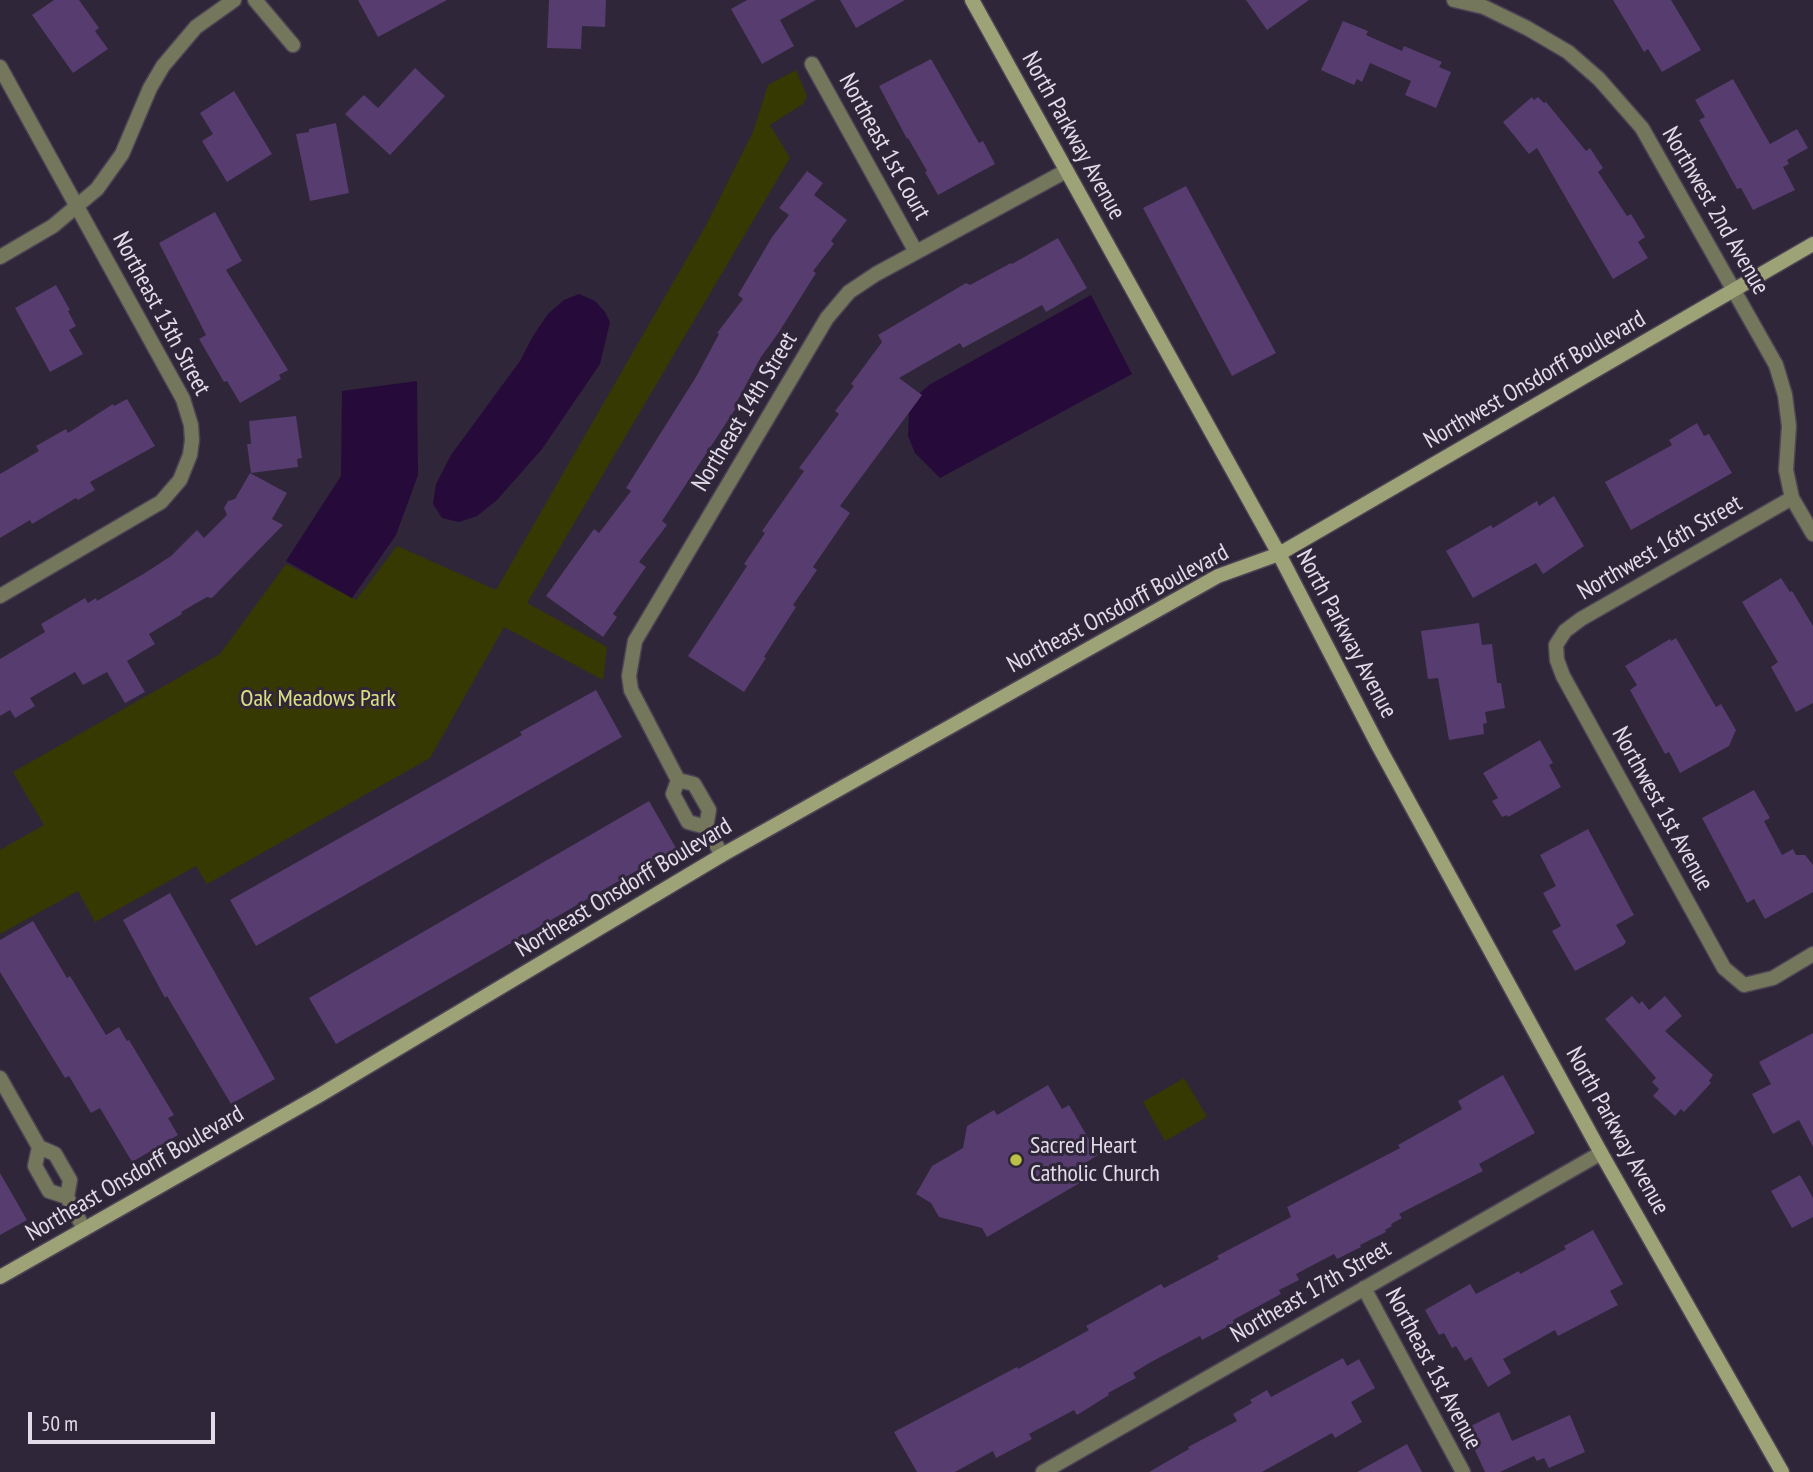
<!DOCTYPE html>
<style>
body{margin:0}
#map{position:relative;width:1813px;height:1472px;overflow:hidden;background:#2f2639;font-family:"PT Sans Narrow",sans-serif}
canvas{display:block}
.scale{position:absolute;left:28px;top:1412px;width:187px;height:32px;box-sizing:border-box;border:4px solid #e2dce9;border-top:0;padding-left:9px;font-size:21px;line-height:24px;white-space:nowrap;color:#e2dce9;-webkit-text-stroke:5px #2f2639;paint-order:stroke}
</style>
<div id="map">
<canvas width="1813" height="1472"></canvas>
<div class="scale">50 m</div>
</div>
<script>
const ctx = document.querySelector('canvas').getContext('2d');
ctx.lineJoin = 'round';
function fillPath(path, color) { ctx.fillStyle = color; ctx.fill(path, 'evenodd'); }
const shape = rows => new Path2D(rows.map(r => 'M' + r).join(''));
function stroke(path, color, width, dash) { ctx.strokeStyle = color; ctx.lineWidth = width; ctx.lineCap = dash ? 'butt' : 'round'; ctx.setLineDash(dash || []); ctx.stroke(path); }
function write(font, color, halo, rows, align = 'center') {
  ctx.font = font + ' "PT Sans Narrow",sans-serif'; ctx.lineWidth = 6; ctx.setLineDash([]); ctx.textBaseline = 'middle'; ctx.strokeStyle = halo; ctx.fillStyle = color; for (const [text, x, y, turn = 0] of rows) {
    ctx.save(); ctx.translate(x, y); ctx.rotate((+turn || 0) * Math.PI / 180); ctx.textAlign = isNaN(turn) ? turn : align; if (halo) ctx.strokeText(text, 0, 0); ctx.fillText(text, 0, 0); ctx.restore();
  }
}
fillPath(shape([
 [796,70,807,96,803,104,770,125,790,158,527,603,607,647,603,680,504,627,430,758,207,884,196,866,95,922,78,891,0,934,0,850,44,825,13,772,220,654,286,564,356,600,397,546,496,590,705,227,753,132,768,85],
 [1184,1078,1207,1117,1165,1141,1143,1102]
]), '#373902');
fillPath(shape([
 [579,294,595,301,605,312,610,322,600,364,542,449,497,500,477,516,459,522,442,518,433,504,436,484,451,455,520,361,533,336,548,314,564,300],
 [1091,295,1132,374,940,478,915,453,908,436,909,413,920,393,929,385],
 [417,381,418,475,396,535,352,598,286,561,341,476,342,391]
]), '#260a3a');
fillPath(shape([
 [54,0,79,0,99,28,95,31,108,49,73,73,32,15],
 [358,0,447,0,378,37],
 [549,0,606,0,605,27,582,26,581,49,547,48],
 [747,0,816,0,780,20,794,46,762,64,731,9],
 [840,0,905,0,856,28],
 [1246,0,1309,0,1267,30],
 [1613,0,1671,0,1701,50,1662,72,1648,49,1644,52],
 [1343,21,1368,31,1366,35,1402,51,1404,46,1442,62,1439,67,1451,72,1436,108,1405,95,1411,81,1370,63,1362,82,1357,79,1354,85,1321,70],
 [931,59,979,143,983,141,995,164,938,195,925,172,927,171,908,138,907,139,879,86],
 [415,68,445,96,390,155,345,114,364,95,378,108],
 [1733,79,1770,144,1797,129,1808,148,1787,160,1789,164,1783,167,1795,190,1753,210,1741,188,1737,189,1699,120,1705,117,1695,100],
 [234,91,272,154,227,182,202,141,213,134,200,113],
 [1532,97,1534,100,1538,97,1544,103,1546,102,1586,151,1590,148,1603,168,1598,172,1627,216,1631,214,1645,237,1638,242,1648,258,1613,279,1537,148,1529,154,1503,122],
 [336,123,349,193,310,201,296,134,309,132,309,129],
 [807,171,823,183,814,195,847,220,831,241,834,244,813,271,816,273,779,332,761,357,734,407,736,408,662,521,667,525,639,562,646,567,613,614,617,617,603,637,546,596,594,529,599,533,631,491,626,488,696,377,719,334,717,333,743,299,738,295,772,237,789,215,779,208],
 [1186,186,1276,353,1232,376,1143,208],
 [215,212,242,261,226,270,288,370,279,375,281,379,240,403,227,381,224,382,199,339,206,335,159,243],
 [1058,238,1087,288,1046,312,1042,305,963,348,960,343,899,378,922,395,840,506,850,513,813,567,817,570,793,605,796,607,764,657,766,658,744,692,688,656,747,566,744,564,765,533,762,531,804,471,799,468,839,414,835,411,854,386,851,384,882,342,878,335,966,283,970,285,1011,263,1012,264],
 [56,285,70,310,68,311,76,326,69,330,83,354,50,372,15,308],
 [127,399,155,446,90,482,95,490,78,500,76,498,32,524,30,520,0,538,0,474,39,451,36,446,66,429,68,433,113,404,114,406],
 [296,416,302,458,297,459,298,467,251,473,247,444,251,444,249,421],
 [1697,423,1704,436,1709,434,1732,473,1631,530,1605,482,1672,445,1669,440],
 [250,473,287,493,272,519,283,525,212,598,207,597,181,612,182,614,149,634,155,644,127,661,145,692,125,703,107,672,83,685,75,672,30,698,35,706,15,718,10,710,0,716,0,659,45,632,41,624,85,598,88,603,96,598,97,601,145,573,171,556,197,530,204,538,227,515,224,508,228,501,235,499],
 [1554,496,1584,546,1543,574,1536,563,1473,598,1446,551,1491,525,1493,528,1537,501,1539,506],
 [1781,578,1790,592,1792,591,1813,626,1813,703,1796,712,1771,667,1778,662,1742,602],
 [1479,623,1482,645,1492,644,1497,683,1501,683,1505,708,1485,712,1487,723,1483,724,1484,734,1449,740,1438,678,1428,679,1421,631],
 [1676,638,1716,707,1721,704,1736,730,1729,746,1680,773,1669,752,1665,754,1630,690,1637,685,1625,666,1670,639,1671,641],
 [596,690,622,737,256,946,230,900,522,735,520,732],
 [1540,740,1553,763,1549,765,1561,787,1508,817,1507,815,1502,817,1492,801,1498,798,1483,773],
 [1754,790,1770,818,1764,821,1782,855,1793,849,1796,855,1805,855,1813,865,1813,892,1765,919,1754,899,1747,903,1702,818],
 [649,801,676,848,336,1044,309,998],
 [1588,829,1634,915,1616,925,1626,942,1624,945,1575,971,1552,931,1561,926,1543,893,1556,886,1540,855],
 [170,893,275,1079,231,1104,167,996,165,998,123,920],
 [33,921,67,978,70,976,106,1035,119,1027,127,1041,129,1040,174,1115,168,1118,178,1135,132,1162,100,1108,91,1113,69,1076,65,1078,0,972,0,940],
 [1632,996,1639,1004,1642,1001,1649,1010,1665,996,1682,1016,1665,1031,1713,1075,1709,1081,1711,1083,1684,1112,1681,1109,1675,1116,1653,1096,1659,1089,1652,1082,1656,1078,1605,1019],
 [1813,1033,1813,1147,1799,1120,1773,1134,1752,1094,1771,1084,1759,1062],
 [1503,1075,1535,1133,1479,1164,1483,1171,1399,1214,1402,1218,1391,1224,1392,1226,1385,1230,1386,1232,1360,1245,1361,1247,1337,1259,1334,1254,1296,1274,1299,1280,1279,1290,1281,1294,1233,1320,1234,1323,1202,1340,1200,1336,1151,1362,1133,1373,1136,1378,1108,1393,1109,1395,1077,1415,1074,1410,1029,1434,1032,1439,996,1458,993,1451,955,1472,917,1472,894,1432,1017,1367,1018,1369,1089,1330,1086,1326,1161,1284,1164,1288,1219,1259,1217,1256,1291,1217,1287,1207,1400,1148,1398,1145,1462,1109,1458,1101],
 [1048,1085,1062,1109,1069,1105,1098,1155,1082,1165,1090,1177,987,1237,982,1228,939,1217,931,1203,916,1194,932,1166,963,1148,967,1126,994,1110,997,1115],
 [0,1173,27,1220,0,1235],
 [1800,1175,1813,1198,1813,1217,1792,1228,1771,1191],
 [1593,1230,1623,1284,1610,1291,1618,1305,1558,1336,1555,1330,1503,1359,1511,1373,1488,1387,1471,1357,1465,1361,1456,1346,1452,1348,1444,1333,1439,1335,1425,1310,1470,1284,1476,1294,1519,1271,1520,1274,1566,1249,1564,1246],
 [1343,1358,1347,1366,1359,1359,1375,1388,1351,1402,1362,1422,1335,1438,1332,1433,1262,1472,1149,1472,1189,1449,1188,1447,1237,1421,1233,1414,1252,1403,1250,1400,1267,1390,1271,1397],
 [1499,1412,1512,1441,1570,1415,1585,1452,1549,1468,1544,1458,1537,1461,1534,1456,1500,1472,1485,1472,1465,1429],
 [1407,1444,1422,1472,1357,1472]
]), '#563c6f');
const street = shape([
 [255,0,293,45],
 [1454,0,1484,7,1527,28,1568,52,1599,79,1642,128,1776,365,1785,395,1789,426,1786,470,1792,498,1813,534],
 [812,64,916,252],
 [0,67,183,399,191,425,192,440,190,455,180,480,161,502,0,596],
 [0,257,53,226,97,189,122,154,150,88,163,66,196,27,234,0],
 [1792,498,1581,619,1565,631,1556,645,1557,660,1563,676,1724,968,1744,985,1773,978,1813,954],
 [678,780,673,794,688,822,706,827],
 [722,855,706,827,709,810,694,784,678,780,631,690,629,676,635,641,827,318,849,292,876,274,1066,171],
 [0,1078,39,1147,55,1154,70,1180,67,1197,84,1229],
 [39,1147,35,1166,49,1191,67,1197],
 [1364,1288,1463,1472],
 [1043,1472,1601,1153]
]);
const secondary = shape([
 [972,0,1279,554,1379,747,1601,1153,1782,1472],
 [0,1277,320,1095,722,855,1218,576,1279,554,1813,244]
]);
stroke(street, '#4c4355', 17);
stroke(secondary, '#4c4355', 17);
stroke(street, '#74775c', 14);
stroke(secondary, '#9ea277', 14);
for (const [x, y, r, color] of [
 [1016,1160,7,"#bac045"]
]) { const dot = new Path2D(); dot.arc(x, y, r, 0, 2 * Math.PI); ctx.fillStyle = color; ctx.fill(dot); stroke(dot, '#2f2639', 2.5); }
write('24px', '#e2dce9', '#2f2639', [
 ["North Parkway Avenue",1073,136,61],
 ["Northeast 1st Court",884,147,61],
 ["Northwest 2nd Avenue",1715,211,60],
 ["Northeast 13th Street",161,314,62],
 ["Northwest Onsdorff Boulevard",1535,380,-30],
 ["Northeast 14th Street",745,412,-59],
 ["Northwest 16th Street",1660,548,-30],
 ["Northeast Onsdorff Boulevard",1118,609,-28],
 ["North Parkway Avenue",1346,634,62],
 ["Northwest 1st Avenue",1662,809,61],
 ["Northeast Onsdorff Boulevard",624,888,-31],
 ["North Parkway Avenue",1617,1131,61],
 ["Northeast Onsdorff Boulevard",135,1174,-30],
 ["Northeast 17th Street",1311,1292,-30],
 ["Northeast 1st Avenue",1433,1369,62]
]);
write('24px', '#d9e081', '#2f2639', [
 ["Oak Meadows Park",318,699]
]);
write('24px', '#e2dce9', '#2f2639', [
 ["Sacred Heart",1030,1146],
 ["Catholic Church",1030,1174]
], 'left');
</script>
